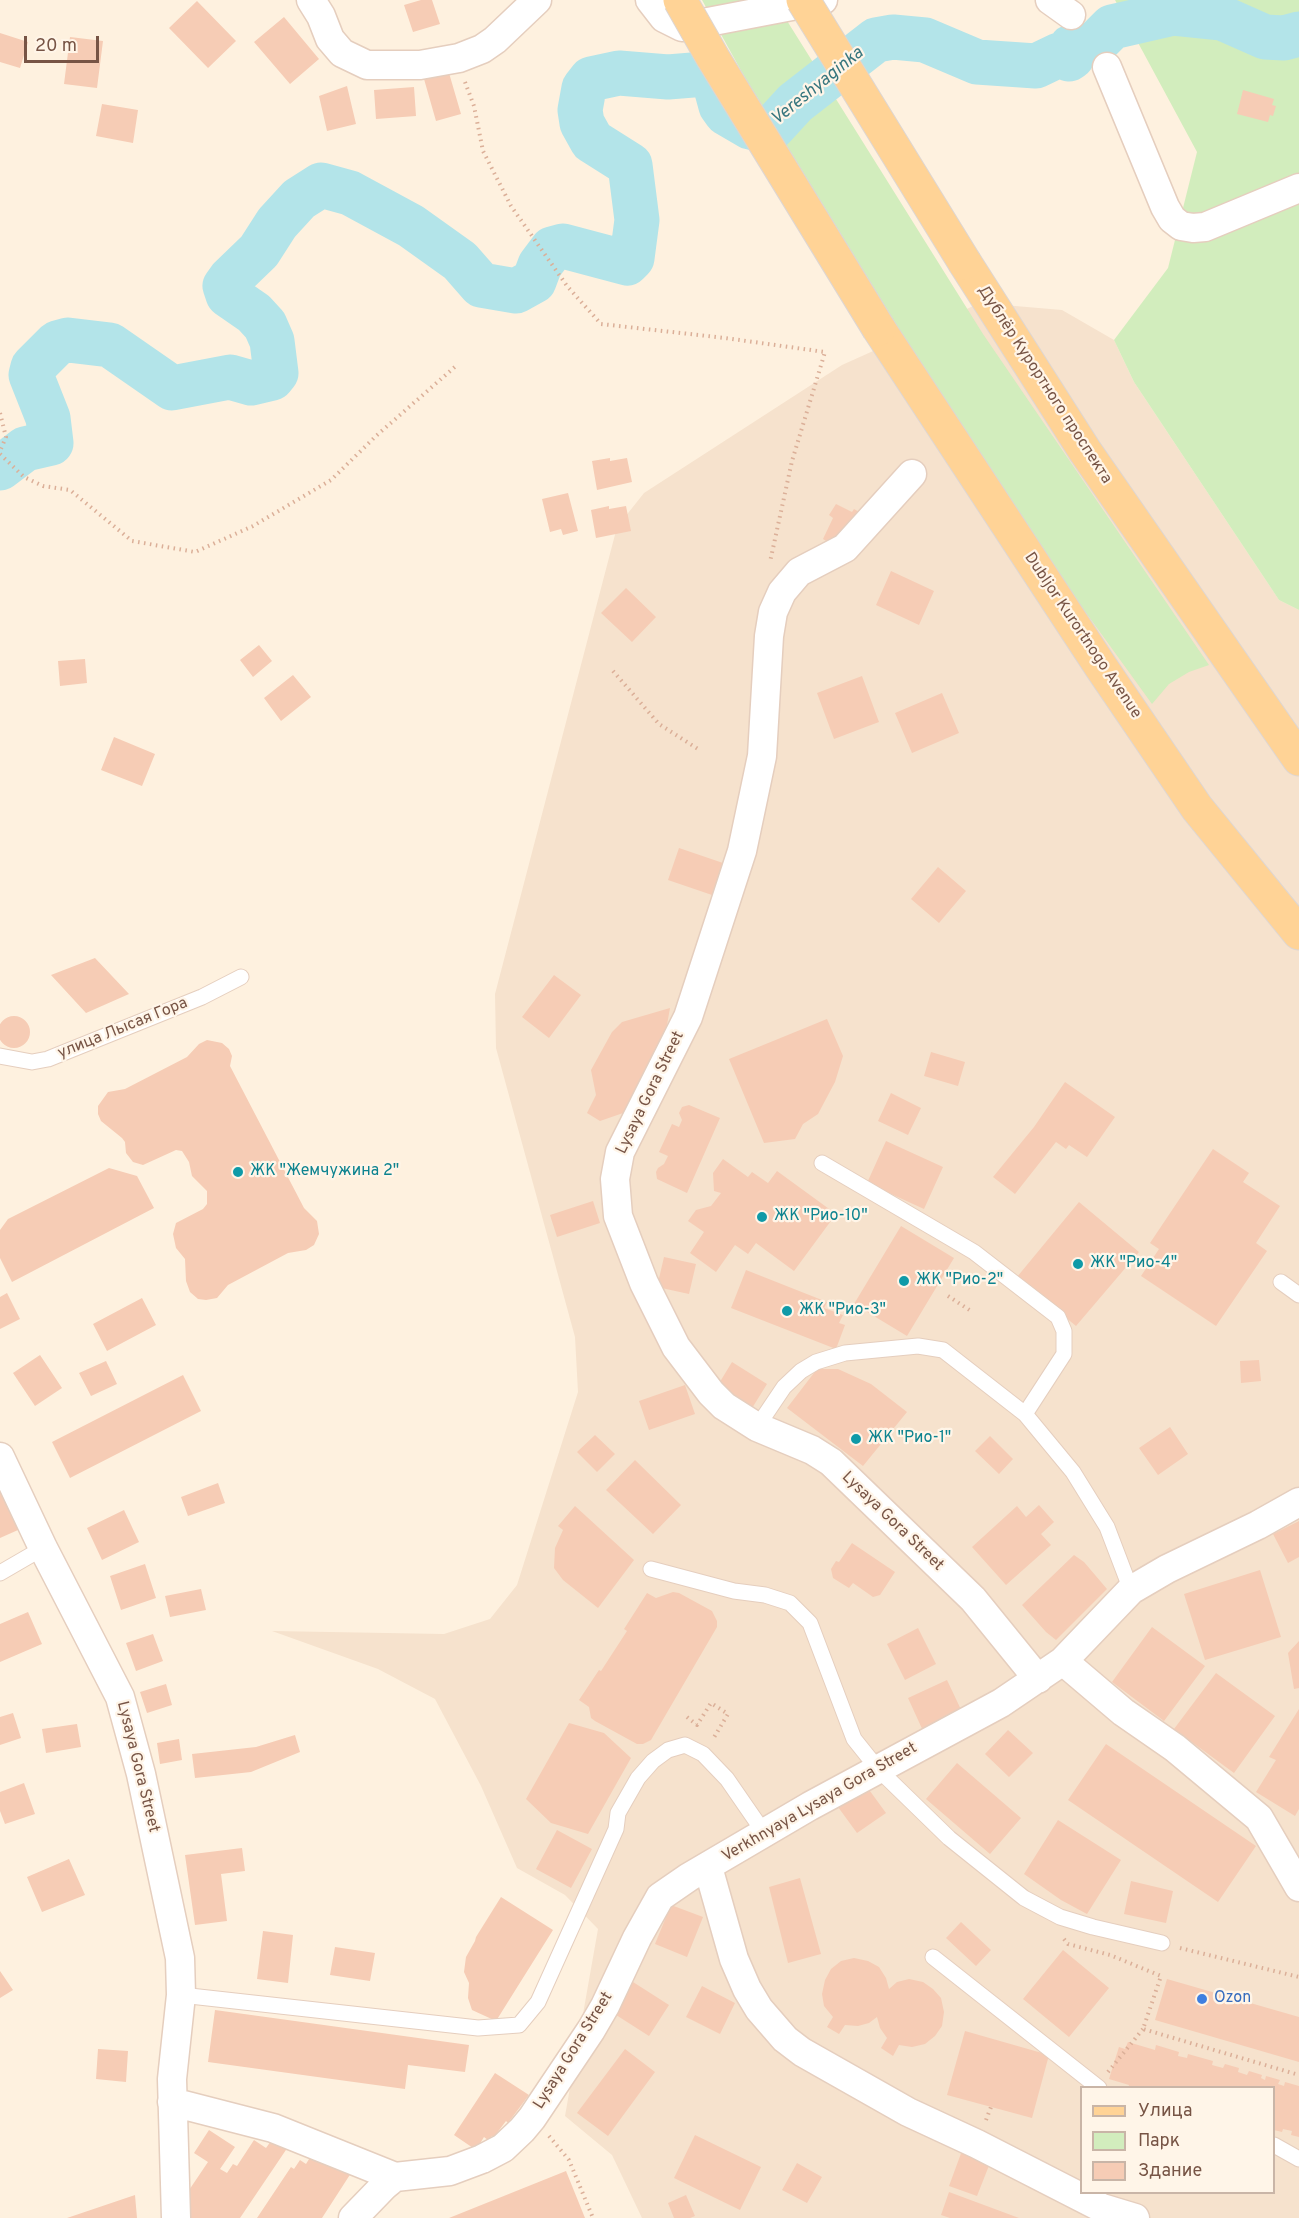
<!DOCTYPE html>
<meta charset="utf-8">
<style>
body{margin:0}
#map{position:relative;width:1299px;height:2218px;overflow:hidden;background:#fef1df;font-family:Overpass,sans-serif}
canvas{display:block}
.legend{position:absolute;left:1080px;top:2086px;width:195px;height:108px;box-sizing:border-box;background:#fff5e8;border:2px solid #c9b5a7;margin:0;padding:8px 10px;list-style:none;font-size:18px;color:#775445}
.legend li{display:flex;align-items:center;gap:12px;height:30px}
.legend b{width:30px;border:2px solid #c9b5a7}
.scale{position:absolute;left:24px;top:36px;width:75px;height:27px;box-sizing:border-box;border:3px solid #775445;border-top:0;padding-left:8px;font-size:18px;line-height:21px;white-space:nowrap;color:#775445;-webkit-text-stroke:4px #fff5e8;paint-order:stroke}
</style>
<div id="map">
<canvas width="1299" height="2218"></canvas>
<ul class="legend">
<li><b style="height:8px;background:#ffd396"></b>Улица</li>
<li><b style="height:16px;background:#d2edbd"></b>Парк</li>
<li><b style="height:16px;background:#f6ccb5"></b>Здание</li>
</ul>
<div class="scale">20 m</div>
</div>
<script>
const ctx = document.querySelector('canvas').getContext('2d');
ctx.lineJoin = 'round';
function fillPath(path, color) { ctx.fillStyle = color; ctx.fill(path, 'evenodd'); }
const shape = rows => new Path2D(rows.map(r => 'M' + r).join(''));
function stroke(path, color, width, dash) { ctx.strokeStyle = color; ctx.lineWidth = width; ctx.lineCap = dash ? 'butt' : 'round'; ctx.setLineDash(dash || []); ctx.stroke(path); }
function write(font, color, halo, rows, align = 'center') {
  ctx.font = font + ' Overpass,sans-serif'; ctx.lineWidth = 4.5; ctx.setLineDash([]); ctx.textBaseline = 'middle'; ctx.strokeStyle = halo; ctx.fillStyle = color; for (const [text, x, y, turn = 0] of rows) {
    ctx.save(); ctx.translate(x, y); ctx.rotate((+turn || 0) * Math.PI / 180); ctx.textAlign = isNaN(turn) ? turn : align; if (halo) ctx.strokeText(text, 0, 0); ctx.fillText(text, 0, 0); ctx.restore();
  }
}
fillPath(shape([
 [980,303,1062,310,1114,340,1134,382,1279,600,1299,610,1299,2218,642,2218,612,2155,565,2116,598,1929,565,1895,517,1868,481,1786,435,1699,378,1669,272,1631,444,1634,490,1619,517,1585,578,1392,575,1337,496,1048,495,994,617,527,644,493,842,365],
 [1082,2088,1274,2088,1274,2192,1082,2192]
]), '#f6e2cd');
fillPath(shape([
 [702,0,774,0,983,334,1209,665,1189,672,1169,684,1152,704,1079,603,932,383,744,76],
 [1115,0,1299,0,1299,610,1279,600,1134,382,1114,340,1168,268,1197,152]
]), '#d2edbd');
stroke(shape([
 [0,468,25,449,51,443,48,418,31,375,33,367,57,343,68,340,110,345,172,388,230,377,251,383,272,378,276,373,272,341,265,325,254,313,228,295,225,286,230,279,259,251,277,223,299,199,321,185,350,193,411,226,460,261,481,285,516,291,534,281,540,265,552,249,563,246,627,263,632,258,637,220,630,165,592,141,582,123,580,110,584,88,591,79,619,73,668,77,705,74,715,84,721,106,726,113,750,127,762,130,773,127,795,103,876,40,893,37,925,40,977,62,1036,66,1059,55,1063,54,1069,59,1072,57,1069,51,1071,47,1095,44,1112,27,1173,13,1222,18,1265,37,1284,38,1299,34]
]), '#b3e4e9', 45);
fillPath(shape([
 [421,0,432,0,440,24,413,32,404,5],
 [197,1,236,41,208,68,169,28],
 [284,17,319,59,290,84,254,42],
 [0,33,28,42,20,68,0,62],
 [70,37,103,41,97,88,64,84],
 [449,73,461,114,436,121,424,79],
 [347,86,356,124,327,131,319,96],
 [414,87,416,116,376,119,374,90],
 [1243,90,1274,99,1272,105,1276,106,1273,116,1270,115,1268,122,1237,114],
 [102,104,138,110,133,143,96,136],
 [610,458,610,461,627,458,632,482,597,490,592,461],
 [568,493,578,531,563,535,561,529,550,532,542,499],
 [836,504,852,512,854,509,861,513,836,547,823,539,833,518,829,515],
 [609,506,609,509,626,506,631,531,596,538,591,510],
 [891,571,934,591,919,625,876,605],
 [626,588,656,617,632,642,601,613],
 [259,645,272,661,253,677,240,660],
 [85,659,87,683,60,686,58,661],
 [293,675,311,697,281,721,264,698],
 [862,676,879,722,834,739,817,693],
 [942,693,959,733,912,753,895,713],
 [114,737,155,754,142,786,101,770],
 [679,848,723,863,712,895,668,880],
 [938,867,966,891,939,923,911,899],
 [95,958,129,994,86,1013,51,975],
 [554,975,581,995,549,1038,522,1017],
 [670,1008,664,1042,626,1112,600,1121,587,1113,596,1095,591,1070,612,1032,622,1022],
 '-2 1032a16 16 0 1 1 32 0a16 16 0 1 1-32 0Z',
 [827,1019,843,1056,835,1082,818,1114,803,1124,795,1139,764,1143,729,1059],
 [207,1040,222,1043,229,1049,232,1056,230,1066,304,1208,317,1221,319,1234,314,1245,306,1250,288,1253,228,1285,217,1298,206,1300,198,1299,190,1292,186,1281,185,1259,176,1248,173,1234,176,1223,203,1209,207,1204,207,1191,192,1176,189,1162,182,1151,176,1150,143,1165,133,1162,126,1153,125,1142,122,1138,101,1121,98,1114,98,1106,108,1092,125,1089,187,1057,199,1044],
 [931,1052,965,1062,958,1086,924,1076],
 [1065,1082,1115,1117,1087,1157,1069,1145,1066,1149,1056,1142,1015,1194,993,1177,1034,1127],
 [891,1093,921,1108,908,1135,878,1121],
 [689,1105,720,1118,687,1193,657,1179,656,1172,658,1168,664,1164,668,1156,659,1152,672,1124,679,1127,682,1120,679,1113,682,1107],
 [886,1141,943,1167,924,1209,867,1183],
 [1213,1149,1249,1173,1243,1182,1280,1206,1256,1243,1267,1251,1216,1326,1141,1276,1159,1249,1150,1243],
 [723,1159,748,1177,752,1172,768,1183,777,1171,836,1214,794,1271,756,1243,748,1254,735,1245,716,1272,690,1253,704,1232,688,1221,696,1210,711,1206,721,1193,714,1191,713,1173],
 [109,1168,137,1176,154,1208,12,1282,0,1258,0,1230,8,1219],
 [593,1201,600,1223,557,1237,550,1215],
 [1079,1202,1139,1252,1076,1326,1017,1277],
 [901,1226,954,1258,907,1336,854,1304],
 [664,1257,696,1264,689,1294,657,1287],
 [746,1270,827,1302,824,1308,843,1315,839,1323,845,1325,836,1349,731,1308],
 [7,1293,20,1319,0,1329,0,1297],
 [142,1298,156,1325,107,1351,93,1324],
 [40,1355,62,1388,35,1406,13,1373],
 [1259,1360,1261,1381,1241,1383,1240,1361],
 [106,1361,117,1384,91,1396,79,1373],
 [732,1362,767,1384,749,1413,715,1390],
 [817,1369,838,1369,871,1384,907,1412,863,1466,787,1408],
 [183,1375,201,1411,70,1478,52,1442],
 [685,1385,695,1414,649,1430,639,1401],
 [1170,1427,1188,1454,1158,1475,1139,1448],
 [595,1435,615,1454,597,1472,577,1452],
 [990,1436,1013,1459,999,1474,975,1451],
 [635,1460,681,1505,653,1534,606,1490],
 [218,1483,225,1503,188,1516,181,1497],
 [0,1489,27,1526,0,1538],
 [1039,1505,1054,1522,1041,1534,1051,1545,1006,1585,972,1547,1017,1506,1026,1517],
 [575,1506,634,1560,598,1608,563,1580,554,1568,555,1548,563,1530,558,1526],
 [124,1510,139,1542,102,1560,87,1528],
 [1299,1521,1299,1557,1288,1563,1273,1534],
 [852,1543,895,1572,880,1595,873,1597,853,1583,849,1588,833,1578,831,1569,836,1561,839,1562],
 [1074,1555,1084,1562,1107,1589,1056,1640,1046,1632,1022,1605],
 [145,1564,156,1598,121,1610,110,1576],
 [1260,1570,1281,1637,1205,1660,1184,1594],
 [201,1589,206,1610,170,1617,165,1596],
 [673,1592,679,1593,712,1611,717,1621,717,1627,651,1740,643,1744,637,1744,595,1721,591,1718,589,1707,579,1700,599,1670,601,1671,627,1631,624,1629,647,1593,656,1598],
 [28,1612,42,1644,0,1662,0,1624],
 [1152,1627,1205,1666,1164,1721,1112,1682],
 [918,1628,936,1664,905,1680,887,1644],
 [153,1634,163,1661,136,1671,126,1643],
 [1299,1641,1299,1688,1294,1689,1288,1653],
 [1216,1673,1275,1716,1234,1773,1174,1729],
 [947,1680,964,1716,924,1733,908,1698],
 [166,1684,172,1705,147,1713,140,1692],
 [1299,1709,1299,1809,1295,1816,1256,1792,1276,1760,1269,1757],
 [13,1713,21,1738,0,1745,0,1717],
 [569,1723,604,1733,631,1758,588,1834,551,1823,526,1799],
 [77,1724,81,1747,46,1753,42,1729],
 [1008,1730,1033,1753,1009,1777,985,1754],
 [295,1735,300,1752,251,1772,195,1778,192,1754,256,1747],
 [179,1739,182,1760,160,1764,157,1743],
 [1106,1744,1256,1846,1218,1902,1068,1800],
 [957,1763,1021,1818,990,1854,926,1799],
 [24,1783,35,1814,5,1824,0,1811,0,1792],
 [867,1787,886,1813,857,1833,838,1807],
 [1058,1820,1121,1860,1087,1914,1061,1900,1024,1874],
 [557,1830,592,1849,571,1888,536,1869],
 [242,1848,245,1871,221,1874,227,1921,195,1925,185,1855],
 [69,1859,85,1895,42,1912,27,1877],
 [800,1878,821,1954,788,1963,769,1887],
 [1131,1881,1173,1891,1166,1923,1124,1914],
 [501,1897,553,1930,496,2021,472,2010,468,1998,469,1983,464,1972,466,1957,475,1941,476,1937],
 [671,1905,703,1917,687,1957,655,1944],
 [961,1922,991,1950,976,1966,946,1938],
 [263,1931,293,1935,288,1983,257,1979],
 [335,1947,375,1953,370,1981,330,1975],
 [1063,1950,1109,1988,1069,2037,1023,1999],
 [854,1958,868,1961,879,1967,886,1978,889,1989,897,1982,909,1979,923,1982,933,1989,941,1998,944,2012,942,2026,935,2036,925,2044,912,2047,899,2045,893,2056,881,2048,887,2038,880,2028,877,2017,869,2023,858,2026,845,2025,839,2034,827,2027,833,2017,824,2006,822,1994,825,1980,831,1969,841,1961],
 [0,1971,13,1990,0,1998],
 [1167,1979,1299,2017,1299,2062,1155,2020],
 [633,1982,669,2005,649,2036,613,2013],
 [702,1986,735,2003,720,2034,686,2017],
 [215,2010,469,2045,465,2072,408,2065,405,2089,208,2062],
 [965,2031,1049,2055,1032,2118,947,2095],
 [1128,2042,1155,2050,1156,2045,1179,2052,1178,2056,1187,2058,1188,2054,1213,2061,1212,2065,1223,2068,1225,2064,1239,2068,1238,2072,1247,2075,1249,2071,1262,2075,1261,2078,1265,2080,1266,2076,1280,2080,1278,2084,1284,2086,1285,2082,1299,2086,1299,2137,1291,2135,1292,2131,1283,2129,1282,2132,1274,2130,1274,2088,1128,2088,1129,2085,1109,2079,1119,2047,1125,2049],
 [98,2049,128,2051,126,2082,96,2079],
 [625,2049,655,2072,608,2136,577,2113],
 [495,2073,529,2095,508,2123,506,2121,494,2137,492,2136,489,2141,484,2137,476,2150,454,2135],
 [209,2130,235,2147,220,2169,227,2173,233,2164,237,2166,254,2140,266,2148,278,2131,292,2141,240,2218,186,2218,183,2199,208,2162,194,2153],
 [695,2135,761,2167,740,2210,674,2178],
 [963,2148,992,2158,977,2196,949,2186],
 [314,2151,353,2170,322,2218,257,2218,291,2167,294,2169,300,2160,306,2164],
 [797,2163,822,2177,807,2203,782,2190],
 [566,2171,585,2218,449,2218],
 [949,2192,1019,2218,950,2218,941,2215],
 [135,2195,137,2218,67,2218],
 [686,2195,695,2216,690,2218,674,2218,668,2203]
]), '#f6ccb5');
const lane = shape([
 [0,1056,32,1062,48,1059,202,997,241,977],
 [822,1163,974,1252,1058,1317,1064,1331,1064,1354,1025,1414],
 [1281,1282,1299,1295],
 [757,1427,784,1387,801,1371,816,1362,845,1353,918,1346,943,1350,1025,1414,1073,1472,1107,1527,1131,1590],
 [651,1569,734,1591,765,1595,790,1603,810,1623,854,1739,878,1769,949,1838,1024,1898,1060,1917,1093,1927,1162,1943],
 [0,1573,43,1548],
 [933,1957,1099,2088],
 [181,1995,478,2028,519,2025,538,2002,616,1829,618,1813,638,1778,653,1761,668,1750,685,1745,703,1754,727,1779,765,1834],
 [1274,2145,1299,2159]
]);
const street = shape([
 [311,0,321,16,330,39,342,53,367,65,420,65,459,58,482,49,495,40,537,0],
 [650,0,664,18,682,27,823,0],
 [1050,0,1071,15],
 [1107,67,1165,207,1172,219,1181,226,1193,228,1205,227,1299,188],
 [912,474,845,548,799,572,782,592,773,612,769,636,762,756,742,851,688,1017,620,1152,615,1179,618,1216,644,1283,676,1347,711,1393,724,1406,757,1427,812,1450,831,1462,973,1599,1038,1679],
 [0,1457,43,1548,120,1697,141,1774,180,1958,181,1995,172,2079,176,2218],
 [1063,1661,1123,1712,1175,1748,1259,1818,1299,1887],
 [708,1867,734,1959,747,1989,759,2009,785,2039,802,2052,908,2112,977,2144,1102,2208,1135,2218],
 [172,2102,273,2128,395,2177],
 [353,2218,384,2186,395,2177,450,2171,482,2159,503,2148,522,2130,532,2118,591,2030,605,2006,637,1938,660,1897,689,1877,810,1806,1001,1703,1063,1661,1131,1590,1167,1569,1258,1525,1299,1502]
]);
const primary = shape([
 [965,263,1085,451,1299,759],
 [879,329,1101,667,1197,808,1299,933]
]);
stroke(lane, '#e5cebe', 17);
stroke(street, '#e5cebe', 31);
stroke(primary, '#ded6d2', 35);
stroke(shape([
 [465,82,474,106,483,151,511,206,567,286,601,324,725,338,825,352,792,461,770,562],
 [0,413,6,437,0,451],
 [0,454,24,477,43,486,70,490,132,541,195,552,253,526,331,480,376,436,457,365],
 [613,671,659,724,698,749],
 [948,1296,971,1311],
 [687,1717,697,1725,711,1703,728,1714,713,1739],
 [1064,1939,1068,1944,1110,1955,1161,1976,1143,2029,1299,2075],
 [1180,1948,1299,1977],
 [1108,2072,1143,2029],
 [986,2120,991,2107],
 [549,2136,569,2160,593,2218]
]), '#dbaf98', 4, [1.5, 4.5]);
stroke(lane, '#fff', 15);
stroke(street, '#fff', 28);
stroke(primary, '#ffd396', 33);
const primaryBridge = shape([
 [680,0,713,58,879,329],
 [803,0,965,263]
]);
stroke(primaryBridge, '#ded6d2', 35, []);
stroke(primaryBridge, '#ffd396', 33);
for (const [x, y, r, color] of [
 [238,1172,6,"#0f9aa8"],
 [762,1217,6,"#0f9aa8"],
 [1078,1264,6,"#0f9aa8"],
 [904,1281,6,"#0f9aa8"],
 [787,1311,6,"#0f9aa8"],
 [856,1439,6,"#0f9aa8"],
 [1202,1999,6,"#3f7fe0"]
]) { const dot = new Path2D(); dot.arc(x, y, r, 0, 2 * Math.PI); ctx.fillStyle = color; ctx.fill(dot); stroke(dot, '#fff5e8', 2); }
write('16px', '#775445', '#fff5e8', [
 ["Дублёр Курортного проспекта",1044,385,57],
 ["Dubljor Kurortnogo Avenue",1082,636,56],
 ["улица Лысая Гора",123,1029,-22],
 ["Lysaya Gora Street",651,1093,-64],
 ["Lysaya Gora Street",892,1522,44],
 ["Lysaya Gora Street",137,1767,76],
 ["Verkhnyaya Lysaya Gora Street",820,1803,-30],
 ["Lysaya Gora Street",574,2051,-58]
]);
write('16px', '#0d838f', '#fff5e8', [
 ["ЖК \"Жемчужина 2\"",250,1172],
 ["ЖК \"Рио-10\"",774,1217],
 ["ЖК \"Рио-4\"",1090,1264],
 ["ЖК \"Рио-2\"",916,1281],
 ["ЖК \"Рио-3\"",799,1311],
 ["ЖК \"Рио-1\"",868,1439]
], 'left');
write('16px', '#366cbe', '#fff5e8', [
 ["Ozon",1214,1999]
], 'left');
write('italic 18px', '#37767e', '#fff5e8', [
 ["Vereshyaginka",818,87,-39]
]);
</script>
